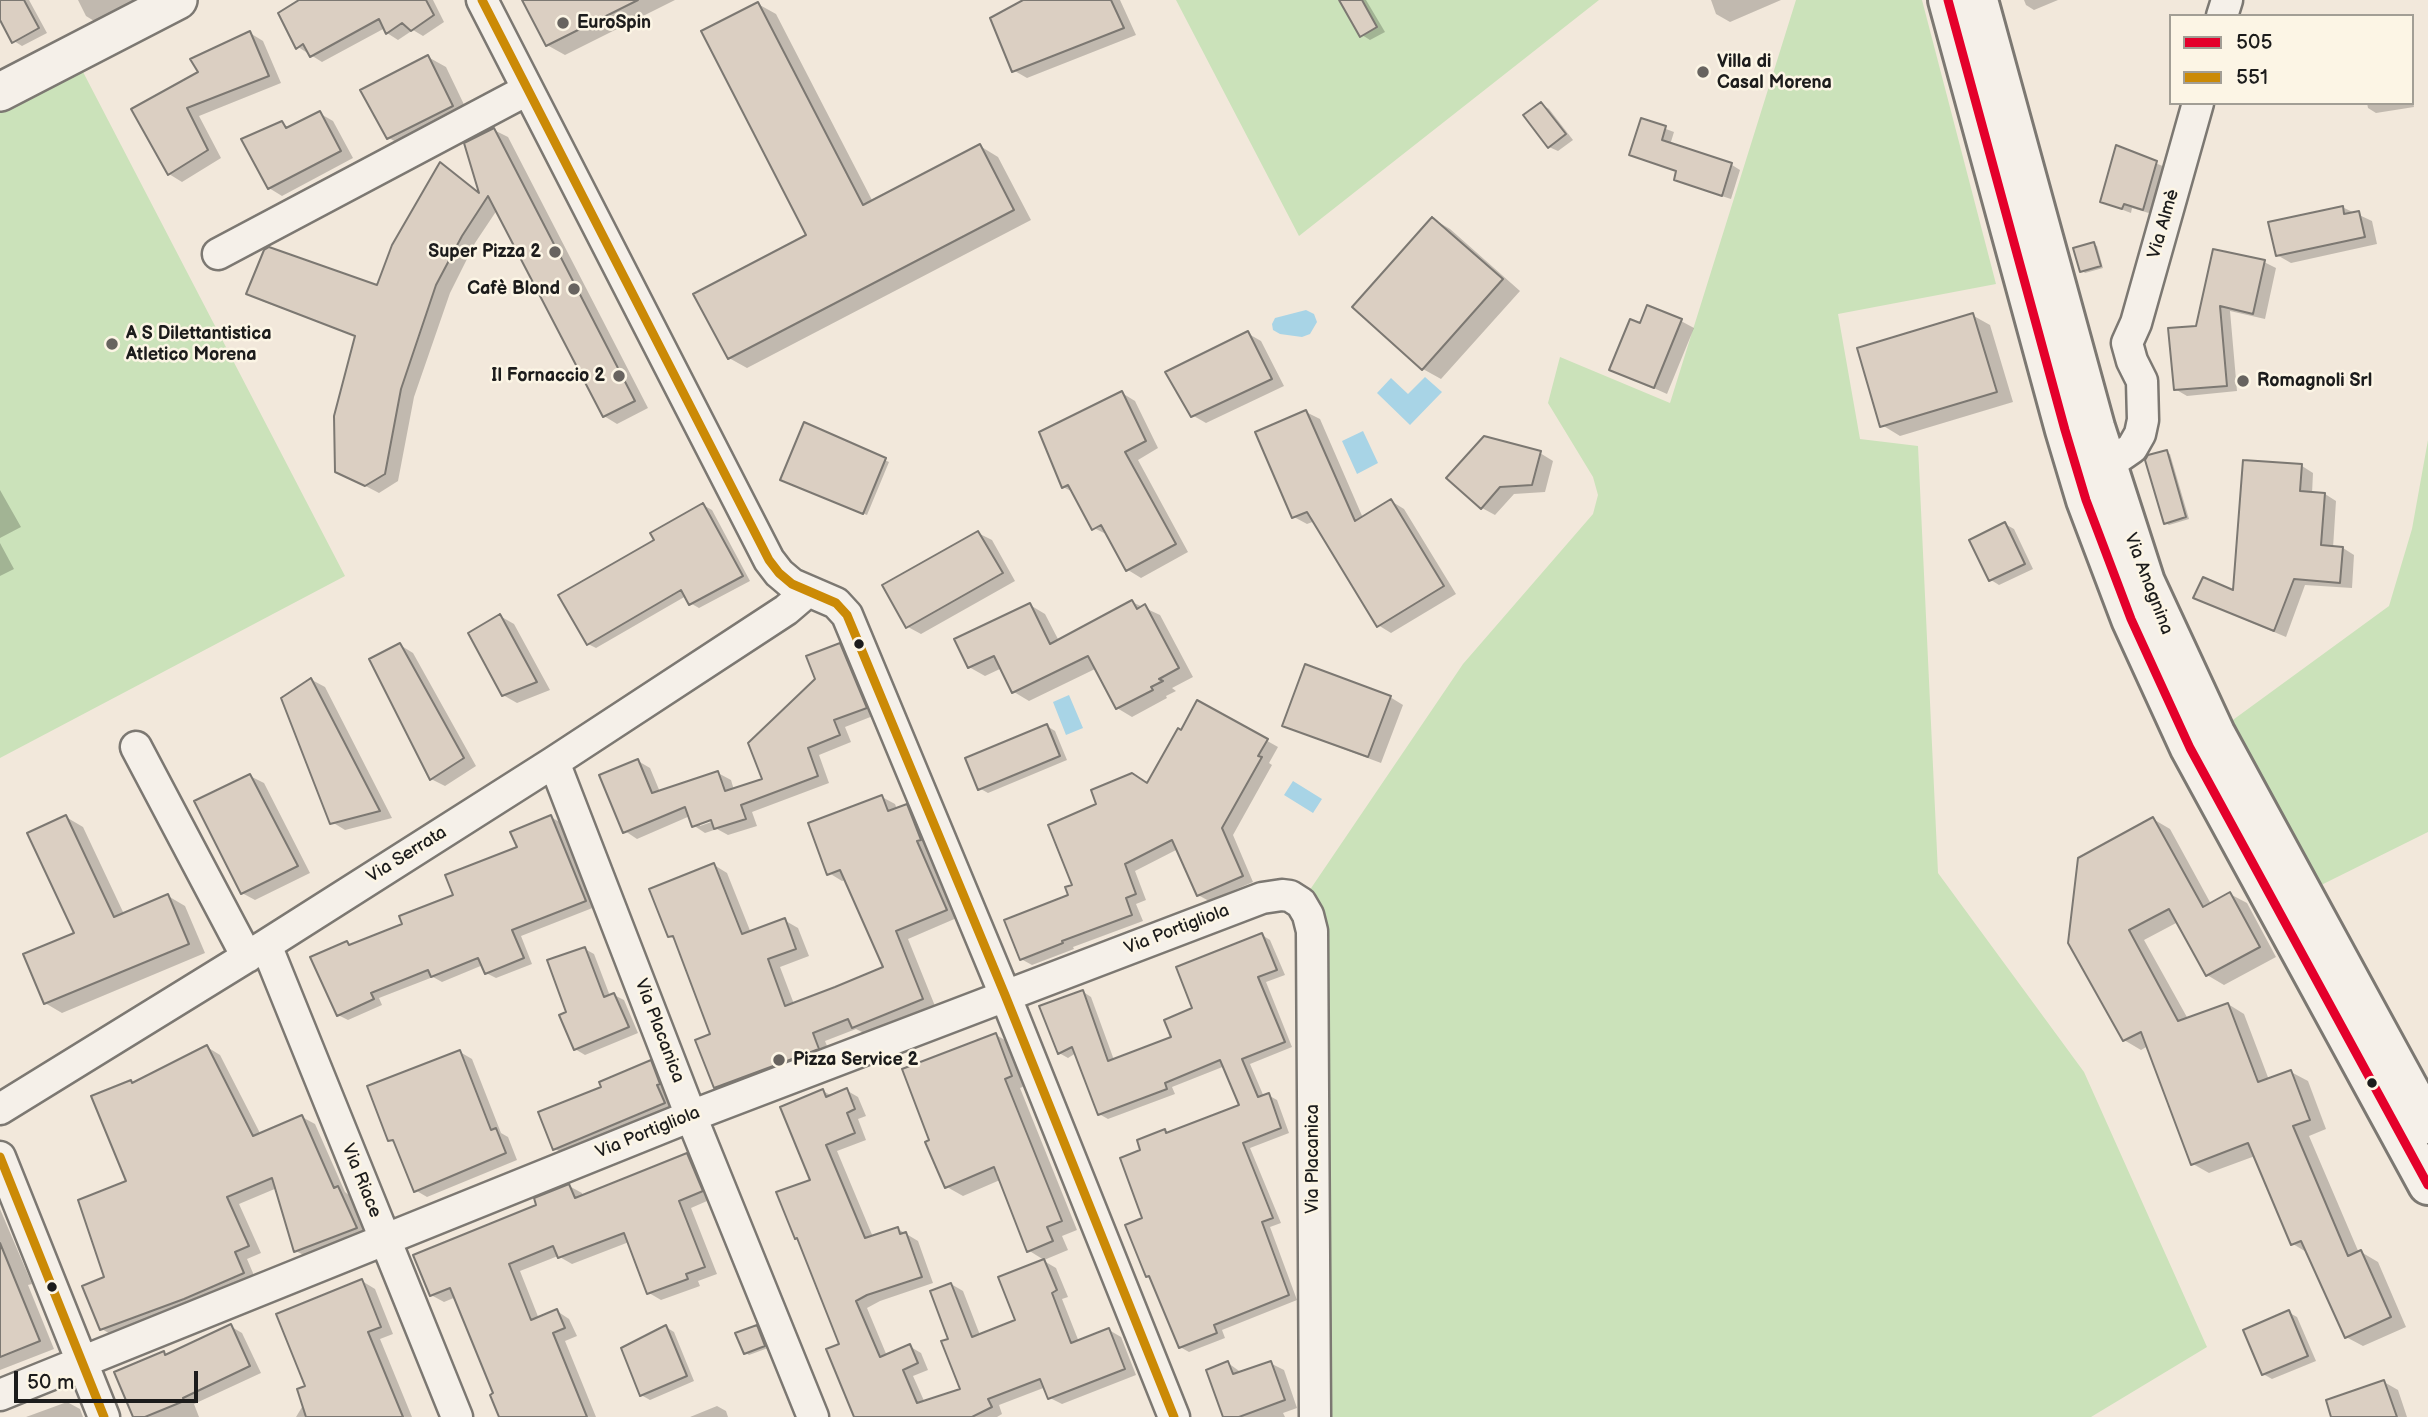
<!DOCTYPE html>
<meta charset="utf-8">
<style>
body{margin:0}
#map{position:relative;width:2428px;height:1417px;overflow:hidden;background:#f2e8db;font-family:"Balsamiq Sans",sans-serif}
canvas{display:block}
.legend{position:absolute;left:2169px;top:14px;width:245px;height:91px;box-sizing:border-box;background:#fcf5e5;border:2px solid #a29e95;margin:0;padding:9px 12px;list-style:none;font-size:21px;color:#1c1c1c}
.legend li{display:flex;align-items:center;gap:14px;height:35px}
.legend b{width:35px;border:2px solid #a29e95}
.scale{position:absolute;left:14px;top:1371px;width:184px;height:32px;box-sizing:border-box;border:4px solid #1c1c1c;border-top:0;padding-left:9px;font-size:21px;line-height:24px;white-space:nowrap;color:#1c1c1c;-webkit-text-stroke:5px #fcf5e5;paint-order:stroke}
</style>
<div id="map">
<canvas width="2428" height="1417"></canvas>
<ul class="legend">
<li><b style="height:9px;background:#e4002b"></b>505</li>
<li><b style="height:9px;background:#cb8a06"></b>551</li>
</ul>
<div class="scale">50 m</div>
</div>
<script>
const ctx = document.querySelector('canvas').getContext('2d');
ctx.lineJoin = 'round';
function fillPath(path, color) { ctx.fillStyle = color; ctx.fill(path, 'evenodd'); }
const shape = rows => new Path2D(rows.map(r => 'M' + r).join(''));
function stroke(path, color, width, dash) { ctx.strokeStyle = color; ctx.lineWidth = width; ctx.lineCap = dash ? 'butt' : 'round'; ctx.setLineDash(dash || []); ctx.stroke(path); }
function write(font, color, halo, rows, align = 'center') {
  ctx.font = font + ' "Balsamiq Sans",sans-serif'; ctx.lineWidth = 5; ctx.setLineDash([]); ctx.textBaseline = 'middle'; ctx.strokeStyle = halo; ctx.fillStyle = color; for (const [text, x, y, turn = 0] of rows) {
    ctx.save(); ctx.translate(x, y); ctx.rotate((+turn || 0) * Math.PI / 180); ctx.textAlign = isNaN(turn) ? turn : align; if (halo) ctx.strokeText(text, 0, 0); ctx.fillText(text, 0, 0); ctx.restore();
  }
}
fillPath(shape([
 [1176,0,1599,0,1299,236],
 [1796,0,1922,0,1996,284,1838,314,1860,439,1918,446,1938,873,2084,1072,2207,1347,2091,1417,1315,1417,1301,903,1463,664,1593,514,1598,495,1593,477,1548,403,1560,357,1670,403],
 [82,70,345,576,0,758,0,112],
 [2428,440,2428,832,2301,895,2215,733,2389,606,2412,529]
]), '#cbe2ba');
fillPath(shape([
 [1306,310,1314,314,1317,322,1310,334,1302,337,1280,334,1273,330,1272,324,1275,318],
 [1425,377,1442,392,1410,425,1377,393,1391,378,1408,394],
 [1363,431,1378,463,1357,474,1342,441],
 [1069,695,1083,728,1066,735,1053,702],
 [1293,781,1322,799,1313,813,1284,795]
]), '#a8d4e6');
fillPath(shape([
 [0,0,29,0,47,33,22,46,14,41,0,16],
 [78,0,134,0,139,8,99,24,86,16],
 [302,0,433,0,444,22,423,36,413,30,398,40,387,33,385,28,322,62,298,47],
 [524,0,675,0,565,55,547,45],
 [1026,0,1120,0,1136,35,1027,78,1013,70],
 [1341,0,1366,0,1385,32,1370,40,1362,35],
 [1711,0,1781,0,1730,22,1716,14],
 [2024,0,2058,0,2034,10,2026,5],
 [758,4,776,14,873,202,980,146,998,157,1031,220,747,368,729,358,809,236],
 [250,33,263,41,281,83,199,116,221,158,182,182,169,174,133,110,200,72],
 [428,57,446,67,470,117,407,148,389,138],
 [2412,96,2414,107,2376,113,2368,108,2367,103,2412,103],
 [1541,104,1549,109,1573,140,1558,151,1549,147],
 [319,113,333,121,353,158,282,196,269,188,281,123,290,128],
 [1642,120,1674,132,1670,145,1732,165,1740,170,1731,199,1684,184,1676,179,1678,172,1631,155],
 [494,130,508,137,648,408,617,424,604,416,497,210,475,243,450,293,414,397,398,481,379,493,337,471,357,337,262,301,248,293,378,287,440,165,481,194],
 [2118,148,2165,167,2152,214,2132,208,2131,213,2102,202],
 [2342,207,2372,221,2377,244,2291,263,2277,255],
 [1433,219,1450,229,1520,291,1441,379,1423,369],
 [2093,244,2097,246,2103,268,2085,273,2082,270],
 [2264,262,2276,268,2265,319,2230,311,2237,391,2187,396,2175,389,2198,328],
 [1972,315,1990,325,2013,402,1900,436,1882,425],
 [1681,321,1694,328,1667,394,1611,369,1641,325],
 [1247,333,1261,341,1284,386,1206,423,1192,415],
 [1122,393,1135,401,1158,448,1138,460,1188,552,1141,578,1128,570,1108,535,1094,528,1075,493,1063,487],
 [1306,412,1320,419,1363,518,1391,501,1404,509,1456,594,1391,633,1378,625,1315,521,1307,524,1294,517],
 [805,424,889,462,867,515,786,481],
 [2166,452,2170,454,2189,519,2169,525,2165,523],
 [1540,453,1553,461,1545,492,1514,494,1495,515,1482,508,1449,478],
 [2302,466,2313,473,2312,494,2325,494,2336,501,2333,548,2343,548,2354,555,2352,588,2305,585,2286,637,2207,604,2235,592],
 [0,490,21,527,0,538],
 [703,505,712,510,750,581,699,608,690,603,686,596,596,648,588,644,656,540],
 [2005,524,2014,529,2033,569,1999,585,1991,580],
 [978,533,992,540,1015,581,921,634,908,627],
 [0,543,14,569,0,576],
 [1132,602,1160,615,1193,677,1172,688,1176,691,1166,696,1167,698,1132,717,1117,708,1095,669,1029,701,1014,692,1002,668,985,676,969,667,1030,605,1045,614,1059,641],
 [500,616,514,624,550,690,517,703,503,695],
 [400,645,413,653,476,766,445,786,431,779],
 [839,645,852,652,878,714,845,727,851,742,819,755,829,783,752,812,757,826,728,835,717,829,705,833,693,825,690,816,637,839,625,831,638,761,650,768,660,792,718,773,731,780,734,790,765,780,817,680],
 [719,816,720,819,700,826,700,822],
 [312,680,325,687,392,818,345,830,332,822],
 [1390,697,1403,705,1381,763,1298,732,1285,725],
 [1198,702,1278,747,1269,763,1272,765,1233,835,1253,882,1209,901,1198,895,1178,849,1135,871,1146,900,1136,904,1143,921,1073,947,1074,949,1032,965,1021,959,1071,896,1074,886,1148,784],
 [1047,726,1055,731,1067,760,988,793,979,788],
 [250,776,264,783,310,873,255,900,242,893],
 [882,797,895,804,897,809,906,806,920,814,959,917,908,939,935,1006,866,1034,856,1029,825,1041,831,1056,729,1095,715,1087,713,1035,676,940,669,936,714,865,727,873,751,933,784,920,798,928,809,956,780,967,794,1004,885,968,846,880,842,881,829,873],
 [66,817,83,827,124,914,168,896,185,906,205,953,62,1013,45,1003,76,934],
 [551,817,561,823,595,907,521,936,532,964,496,978,486,973,483,965,442,982,433,977,379,998,382,1005,348,1020,338,1015,347,943,352,946,404,925,455,896,519,848],
 [2153,819,2170,829,2211,904,2230,894,2247,903,2276,957,2224,985,2207,975,2178,922,2144,940,2188,1019,2228,1004,2244,1014,2269,1080,2291,1072,2308,1081,2326,1129,2309,1136,2359,1253,2361,1252,2378,1262,2406,1327,2363,1346,2346,1337,2308,1253,2293,1244,2255,1156,2209,1173,2193,1164,2148,1046,2141,1050,2124,1040,2070,942],
 [1262,935,1270,940,1285,975,1266,982,1292,1047,1250,1064,1264,1097,1268,1095,1277,1100,1289,1133,1250,1148,1281,1223,1270,1227,1297,1300,1222,1330,1225,1338,1189,1352,1180,1347,1153,1279,1147,1276,1143,1151,1165,1131,1169,1134,1242,1106,1225,1066,1172,1087,1175,1094,1108,1119,1099,1114,1076,1053,1068,1058,1059,1053,1082,991,1091,997,1114,1060,1174,1038,1195,1009],
 [585,949,594,954,610,996,614,995,624,1000,638,1033,585,1055,575,1049,568,1013],
 [996,1035,1012,1044,1027,1085,1020,1088,1077,1230,1062,1236,1068,1250,1044,1260,1028,1250,1000,1180,963,1196,947,1187,931,1141],
 [207,1047,220,1055,261,1135,302,1117,315,1124,345,1192,350,1196,369,1235,309,1258,296,1251,277,1188,239,1204,261,1253,247,1259,256,1280,115,1337,102,1329,106,1278,128,1182,134,1084],
 [460,1052,472,1059,501,1133,508,1137,517,1160,427,1197,415,1190,396,1144,390,1140],
 [651,1062,662,1069,675,1109,566,1155,555,1149,604,1088],
 [846,1090,858,1097,866,1116,858,1119,866,1140,837,1151,873,1237,898,1229,918,1241,933,1283,880,1301,867,1308,887,1356,909,1346,921,1353,928,1370,913,1376,925,1403,962,1390,951,1340,951,1284,963,1291,980,1335,1017,1321,1044,1261,1056,1268,1068,1297,1062,1299,1079,1342,1109,1330,1121,1337,1136,1375,1062,1404,1050,1398,1046,1387,999,1405,1002,1414,997,1417,854,1417,841,1345,800,1240,796,1238,812,1181,823,1091,832,1096],
 [687,1155,700,1162,714,1198,691,1208,717,1274,698,1281,700,1286,661,1300,649,1293,629,1242,572,1264,558,1256,520,1271,539,1319,557,1311,569,1319,577,1336,565,1341,596,1417,501,1417,496,1394,456,1297,444,1302,431,1295,539,1206,569,1186,582,1193,583,1197],
 [0,1209,32,1284,28,1285,54,1349,0,1370],
 [362,1281,375,1289,393,1334,380,1339,412,1417,296,1417,305,1402,307,1387],
 [2288,1312,2297,1317,2316,1361,2272,1379,2263,1374],
 [230,1326,242,1333,261,1373,194,1404,199,1417,135,1417,164,1353,167,1356],
 [666,1327,674,1332,694,1381,650,1400,641,1395],
 [757,1327,760,1329,768,1348,749,1355,746,1353],
 [1228,1363,1242,1373,1270,1363,1284,1370,1297,1408,1283,1413,1285,1417,1225,1417],
 [2384,1382,2398,1390,2407,1417,2333,1417],
 [67,1402,80,1409,83,1417,26,1417],
 [717,1406,726,1411,728,1417,690,1417]
]), '#0003');
const building = shape([
 [0,0,24,0,39,28,12,43,0,20,0,0],
 [299,0,426,0,434,15,411,31,402,23,386,34,379,19,310,57,303,44,296,49,278,13,299,0],
 [522,0,638,0,546,46,522,0],
 [1023,0,1111,0,1124,28,1012,72,990,18,1023,0],
 [1339,0,1362,0,1377,27,1360,37,1339,0],
 [758,2,863,205,980,144,1014,210,728,359,693,294,806,235,701,31,758,2],
 [250,31,269,76,187,108,208,150,168,175,131,109,198,72,190,59,250,31],
 [428,55,453,106,387,139,360,90,428,55],
 [1541,102,1566,134,1548,148,1523,115,1541,102],
 [320,111,341,151,268,189,241,139,282,121,286,128,320,111],
 [1641,118,1666,126,1662,140,1732,163,1722,196,1674,180,1676,171,1629,155,1641,118],
 [494,128,635,401,603,417,488,196,462,236,436,285,401,389,385,474,365,486,335,472,334,416,355,336,246,294,264,250,269,247,377,285,392,245,440,162,479,193,464,143,494,128],
 [2116,145,2157,161,2143,210,2124,204,2122,209,2100,202,2116,145],
 [2343,206,2344,214,2359,211,2365,237,2276,256,2268,222,2343,206],
 [1432,217,1503,279,1422,370,1352,307,1432,217],
 [2094,242,2101,266,2080,272,2073,248,2094,242],
 [2213,249,2265,260,2253,314,2220,306,2227,386,2174,390,2168,328,2196,326,2213,249],
 [1647,305,1682,319,1654,388,1609,370,1630,319,1640,323,1647,305],
 [1973,313,1997,392,1880,427,1857,348,1973,313],
 [1248,331,1272,379,1191,417,1165,372,1248,331],
 [1122,391,1146,441,1125,452,1176,544,1126,571,1101,525,1092,530,1068,485,1062,488,1039,432,1122,391],
 [1306,410,1355,521,1391,499,1444,586,1377,627,1307,512,1292,518,1255,432,1306,410],
 [804,422,886,458,863,514,780,480,804,422],
 [1484,436,1541,451,1532,485,1500,487,1481,509,1446,478,1484,436],
 [2167,450,2186,517,2164,524,2145,460,2148,455,2167,450],
 [2243,460,2302,464,2300,491,2325,493,2321,545,2343,547,2340,583,2294,579,2274,631,2193,598,2203,577,2233,590,2243,460],
 [703,503,743,576,689,605,681,590,587,645,558,595,654,540,650,533,703,503],
 [2005,522,2025,564,1989,581,1969,540,2005,522],
 [978,531,1003,573,906,628,882,585,978,531],
 [1132,600,1137,609,1145,604,1179,668,1159,679,1163,681,1151,687,1153,690,1116,709,1088,656,1012,693,994,656,968,668,954,639,1030,603,1050,644,1132,600],
 [500,614,537,682,502,696,468,633,500,614],
 [400,643,464,758,430,780,369,659,400,643],
 [840,643,867,708,834,720,840,735,808,748,818,776,741,805,746,819,714,829,711,820,692,827,685,807,623,833,599,775,638,759,652,793,718,771,725,791,762,779,748,743,815,679,806,656,840,643],
 [1305,664,1391,696,1368,757,1282,726,1305,664],
 [311,678,380,811,330,824,281,698,311,678],
 [1197,700,1268,739,1258,756,1262,757,1222,828,1243,876,1197,896,1172,840,1125,864,1136,894,1126,898,1132,915,1062,941,1063,943,1020,960,1004,920,1068,895,1065,887,1072,885,1048,825,1096,804,1091,790,1132,773,1147,783,1178,728,1181,730,1197,700],
 [1047,724,1060,756,978,790,965,758,1047,724],
 [250,774,298,866,241,894,194,801,250,774],
 [882,795,888,811,907,804,921,840,917,841,947,910,896,931,923,999,852,1028,848,1019,813,1033,819,1049,714,1088,695,1040,710,1034,673,936,668,937,649,889,714,863,742,934,785,918,796,949,768,959,785,1006,835,987,883,967,840,870,827,875,808,823,882,795],
 [66,815,114,917,168,894,189,944,44,1004,23,954,74,933,27,833,66,815],
 [551,815,586,901,512,930,524,958,485,974,478,958,431,977,428,970,371,993,374,999,337,1016,310,957,347,941,349,945,402,924,399,916,453,895,445,875,517,847,510,832,551,815],
 [2153,817,2203,907,2230,892,2260,947,2206,976,2169,909,2129,930,2178,1021,2228,1003,2258,1082,2291,1070,2310,1120,2293,1126,2348,1256,2361,1250,2391,1317,2345,1338,2301,1241,2291,1245,2248,1143,2191,1165,2141,1032,2123,1041,2068,943,2078,858,2153,817],
 [1262,933,1277,970,1258,977,1285,1042,1242,1059,1258,1097,1269,1093,1281,1128,1243,1143,1273,1218,1262,1222,1289,1295,1214,1325,1217,1333,1179,1348,1149,1276,1146,1277,1125,1225,1142,1218,1120,1158,1140,1150,1137,1140,1165,1129,1166,1133,1239,1105,1220,1060,1165,1083,1167,1089,1098,1115,1072,1047,1058,1054,1039,1006,1083,990,1108,1061,1171,1037,1164,1020,1192,1008,1176,967,1262,933],
 [585,947,604,997,614,993,629,1027,574,1050,559,1015,566,1012,547,960,585,947],
 [996,1033,1012,1076,1005,1079,1062,1221,1047,1227,1053,1241,1027,1252,994,1167,945,1188,925,1142,929,1140,902,1069,996,1033],
 [207,1045,253,1136,302,1115,334,1188,338,1186,357,1228,294,1252,272,1178,227,1197,249,1246,235,1252,244,1273,184,1299,100,1330,82,1286,104,1277,78,1200,126,1181,91,1096,131,1080,132,1083,207,1045],
 [460,1050,491,1130,496,1128,506,1153,414,1192,393,1140,388,1141,367,1086,460,1050],
 [651,1060,660,1084,657,1085,665,1103,553,1150,538,1112,601,1087,599,1082,651,1060],
 [847,1088,855,1109,847,1113,855,1133,826,1145,865,1238,898,1227,900,1234,906,1232,922,1277,867,1295,856,1301,880,1357,910,1344,918,1363,903,1370,917,1403,960,1389,941,1341,948,1339,930,1291,951,1283,972,1337,1015,1320,998,1277,1044,1259,1057,1290,1052,1293,1071,1343,1109,1328,1125,1369,1048,1399,1040,1379,988,1399,992,1407,972,1417,854,1417,826,1349,839,1344,797,1238,795,1239,776,1192,810,1180,780,1107,823,1089,826,1097,847,1088],
 [687,1153,703,1191,679,1201,705,1267,686,1274,688,1279,647,1294,624,1233,558,1258,553,1246,509,1264,531,1320,557,1309,565,1328,553,1333,587,1417,499,1417,490,1395,493,1393,450,1288,430,1296,413,1255,536,1205,534,1198,569,1184,575,1198,687,1153],
 [0,1243,40,1341,0,1357,0,1243],
 [362,1279,381,1327,368,1332,403,1417,306,1417,297,1389,305,1386,276,1314,362,1279],
 [2289,1310,2308,1356,2262,1375,2243,1330,2289,1310],
 [231,1324,250,1366,183,1398,184,1401,145,1417,133,1417,114,1372,164,1351,165,1355,231,1324],
 [666,1325,687,1376,640,1396,621,1348,666,1325],
 [757,1325,765,1346,744,1354,735,1333,757,1325],
 [1228,1361,1233,1374,1271,1361,1285,1400,1239,1417,1223,1417,1206,1370,1228,1361],
 [2384,1380,2397,1417,2331,1417,2326,1400,2384,1380]
]);
fillPath(building, '#dbcfc2');
stroke(building, '#7c7872', 2);
const minor = shape([
 [482,0,769,560,779,573,792,584,836,603,847,615,1005,995,1174,1417],
 [2222,16,2227,0],
 [218,254,527,90],
 [2106,466,2132,448,2140,434,2143,420,2142,381,2132,361,2127,343,2136,323,2198,103],
 [136,747,247,957],
 [554,762,691,1116,813,1417],
 [266,945,457,1417],
 [0,1109,266,945,554,762,786,610,807,592],
 [0,1157,104,1417],
 [0,1395,691,1116,1262,898,1282,895,1290,896,1301,903,1308,915,1312,931,1315,1417]
]);
const tertiary = shape([
 [0,92,178,0]
]);
const secondary = shape([
 [1948,0,2065,430,2086,500,2131,619,2190,748,2428,1185],
 [1978,0,2095,427,2145,582,2215,733,2428,1124]
]);
stroke(minor, '#7c7872', 35);
stroke(tertiary, '#7c7872', 42);
stroke(secondary, '#7c7872', 44);
stroke(minor, '#f5f0e9', 30);
stroke(tertiary, '#f5f0e9', 37);
stroke(secondary, '#f5f0e9', 38);
stroke(shape([
 [1948,0,2065,430,2086,500,2131,619,2190,748,2428,1185]
]), '#e4002b', 9);
stroke(shape([
 [482,0,769,560,779,573,792,584,836,603,847,615,1005,995,1174,1417],
 [0,1157,104,1417]
]), '#cb8a06', 9);
for (const [x, y, r, color] of [
 [563,23,7,"#67635f"],
 [1703,72,7,"#67635f"],
 [555,252,7,"#67635f"],
 [574,289,7,"#67635f"],
 [112,344,7,"#67635f"],
 [619,376,7,"#67635f"],
 [2243,381,7,"#67635f"],
 [859,644,6,"#1c1c1c"],
 [779,1060,7,"#67635f"],
 [2372,1083,6,"#1c1c1c"],
 [52,1287,6,"#1c1c1c"]
]) { const dot = new Path2D(); dot.arc(x, y, r, 0, 2 * Math.PI); ctx.fillStyle = color; ctx.fill(dot); stroke(dot, '#fcf5e5', 2.5); }
write('bold 18px', '#1c1c1c', '#fcf5e5', [
 ["EuroSpin",577,23],
 ["Villa di",1717,62],
 ["Casal Morena",1717,83],
 ["Super Pizza 2",541,252,"right"],
 ["Cafè Blond",560,289,"right"],
 ["A S Dilettantistica",126,334],
 ["Atletico Morena",126,355],
 ["Il Fornaccio 2",605,376,"right"],
 ["Romagnoli Srl",2257,381],
 ["Pizza Service 2",793,1060]
], 'left');
write('18px', '#1c1c1c', '#fcf5e5', [
 ["Via Almè",2164,224,-74],
 ["Via Anagnina",2148,584,69],
 ["Via Serrata",407,855,-32],
 ["Via Portigliola",1177,930,-21],
 ["Via Placanica",659,1031,69],
 ["Via Portigliola",648,1133,-22],
 ["Via Placanica",1313,1159,-90],
 ["Via Riace",361,1181,68]
]);
</script>
